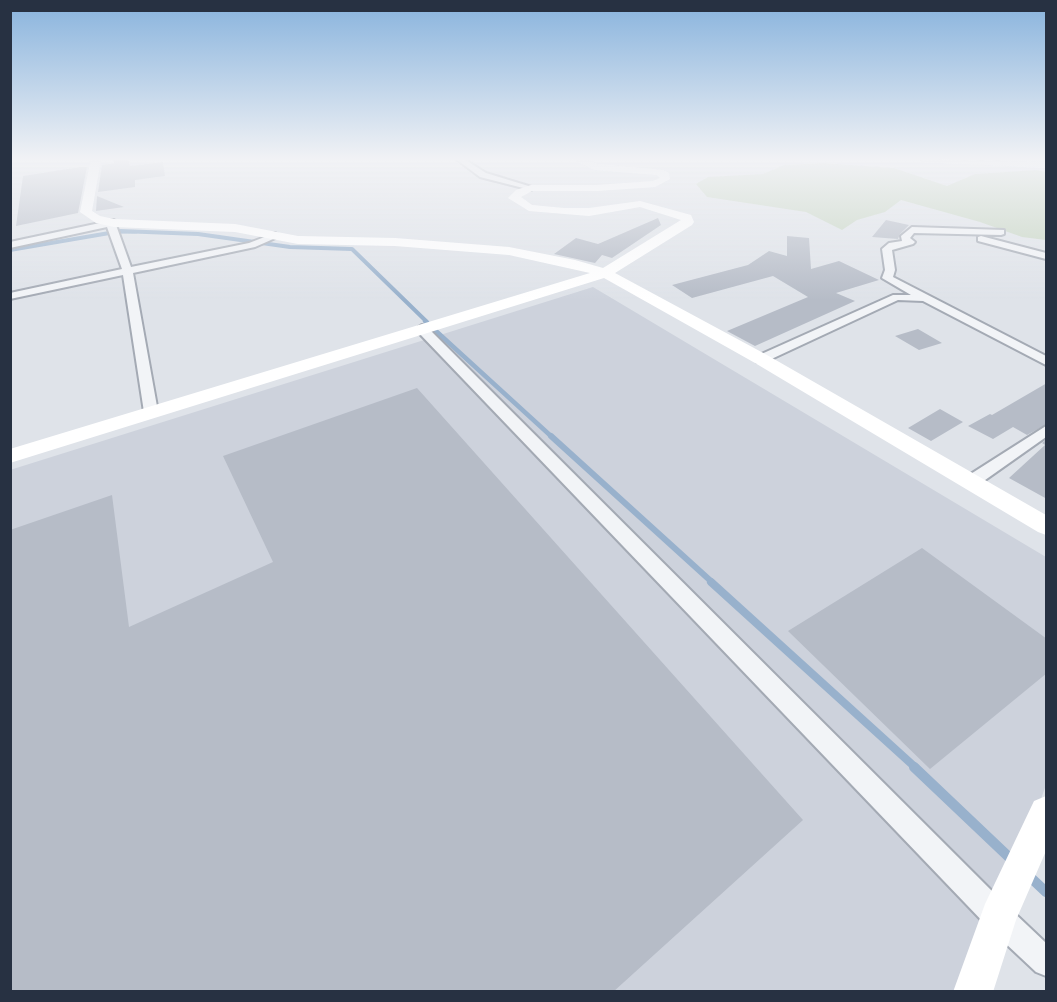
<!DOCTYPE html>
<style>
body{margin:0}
#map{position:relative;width:1057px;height:1002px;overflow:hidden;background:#dfe3e9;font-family:Inter,sans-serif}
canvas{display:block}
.frame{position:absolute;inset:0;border:12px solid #273142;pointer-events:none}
</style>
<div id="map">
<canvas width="1057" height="1002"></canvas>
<div class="frame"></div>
</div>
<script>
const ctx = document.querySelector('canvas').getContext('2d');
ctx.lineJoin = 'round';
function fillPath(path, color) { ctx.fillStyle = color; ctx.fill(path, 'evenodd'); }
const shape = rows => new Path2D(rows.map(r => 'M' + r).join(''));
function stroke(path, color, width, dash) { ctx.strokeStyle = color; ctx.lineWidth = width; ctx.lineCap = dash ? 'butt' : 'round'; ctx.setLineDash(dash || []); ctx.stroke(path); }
fillPath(shape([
 [593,287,1046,557,1046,785,998,917,978,991,11,991,10,470]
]), '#cdd2dc');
fillPath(shape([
 [823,163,894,168,947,186,975,174,1036,170,1046,172,1046,240,1022,237,980,222,901,200,885,212,857,220,842,230,806,212,707,197,696,184,708,177,763,174,784,165]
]), '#c5d4c0');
stroke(shape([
 [118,232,136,232]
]), '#98b1cc', 3);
stroke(shape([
 [10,250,121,231,198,234,290,247,352,249,427,322]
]), '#98b1cc', 4);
stroke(shape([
 [425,321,552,437]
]), '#98b1cc', 4.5);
stroke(shape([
 [551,436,713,583]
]), '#98b1cc', 6);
stroke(shape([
 [711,582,916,768]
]), '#98b1cc', 8);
stroke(shape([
 [914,767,1013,861],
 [1029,876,1046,892]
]), '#98b1cc', 10);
fillPath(shape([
 [113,159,128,159,130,166,163,162,165,176,135,180,135,187,98,192,102,165,114,163],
 [80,167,87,167,78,213,16,226,23,176],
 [97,196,124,207,96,211],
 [658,218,661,225,612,258,602,255,595,263,554,254,576,238,598,244],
 [886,220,909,225,900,234,898,239,872,237],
 [787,236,809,238,811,269,839,261,879,280,836,293,855,301,755,346,727,331,808,297,773,276,692,298,672,285,748,265,769,251,787,256],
 [918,329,942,343,919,350,895,336],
 [1047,383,1047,424,1027,435,1013,427,993,439,968,426,990,414,992,415],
 [417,388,803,820,613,992,10,992,10,530,112,495,129,627,273,562,223,456],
 [940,409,963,422,931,441,908,428],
 [1047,439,1047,499,1009,478,1045,445,1042,443],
 [922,548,1047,639,1047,673,930,769,788,631]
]), '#b6bcc7');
const street = shape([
 [456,159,464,159,486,173,535,188,531,190,480,177,456,159],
 [114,220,118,223,116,225,131,267,249,243,275,233,280,236,255,247,133,273,158,412,151,416,144,412,123,275,10,299,10,293,122,269,107,227,10,248,10,242,114,220],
 [912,227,1004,230,1004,234,1001,235,914,233,910,238,915,242,913,244,892,250,895,270,893,277,1046,356,1046,365,923,301,898,300,765,362,757,362,755,359,757,356,893,295,911,295,882,278,885,270,882,249,889,243,902,241,901,236,912,227],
 [981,236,1046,253,1046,259,978,241,978,237,981,236],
 [422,325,426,326,1008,907,1046,943,1046,976,1036,972,988,927,418,332,416,329,422,325],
 [1046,426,1046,437,978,485,966,485,964,481,966,477,1046,426]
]);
stroke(street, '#a4aab4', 4);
fillPath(street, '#f2f4f7');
fillPath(shape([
 [91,159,101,159,92,211,100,216,114,219,235,224,298,236,395,238,509,247,575,260,603,268,681,220,640,207,589,216,529,211,508,198,516,190,531,185,597,185,653,181,660,178,657,175,595,170,572,159,586,159,597,164,663,170,669,173,670,179,655,187,597,191,532,191,521,197,532,205,564,208,589,208,640,201,691,215,694,222,692,225,615,273,767,355,1046,515,1046,535,1038,532,755,363,604,278,10,463,10,449,590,273,509,255,395,246,298,244,235,232,114,227,96,223,80,212,91,159],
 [918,159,1046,162,1046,168,923,162,918,159],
 [1046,796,1046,851,1016,920,993,992,953,992,985,904,1034,801,1046,796]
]), '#fff');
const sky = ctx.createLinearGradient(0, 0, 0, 300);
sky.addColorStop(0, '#88b3dd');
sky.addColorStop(0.53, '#f1f2f5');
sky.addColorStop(1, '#f1f2f500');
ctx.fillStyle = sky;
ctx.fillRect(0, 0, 1057, 300);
</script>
